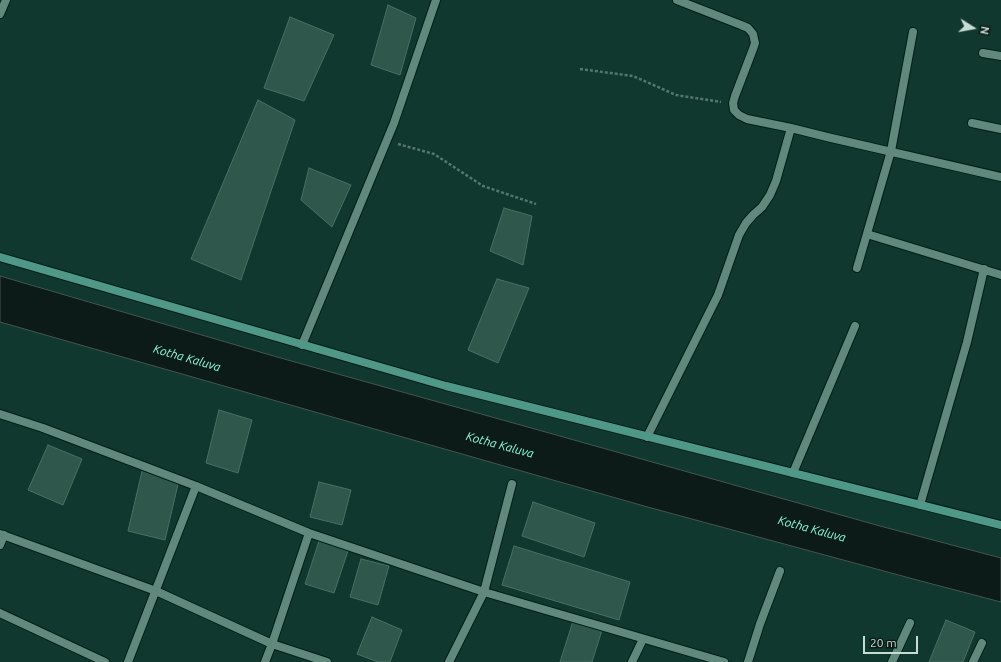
<!DOCTYPE html>
<style>
body{margin:0}
#map{position:relative;width:1001px;height:662px;overflow:hidden;background:#10382e;font-family:Ubuntu,sans-serif}
canvas{display:block}
.north{position:absolute;left:953px;top:8px;width:40px;height:40px;-webkit-text-stroke:3px #0b1c17;paint-order:stroke;rotate:101deg;font-size:11px;font-weight:700;line-height:16px;text-align:center;color:#c6dbd4}
.north::after{content:'';display:block;margin:auto;width:14px;height:18px;background:#c6dbd4;clip-path:polygon(50% 0,100% 100%,50% 72%,0 100%)}
.scale{position:absolute;left:863px;top:636px;width:55px;height:18px;box-sizing:border-box;border:2px solid #c6dbd4;border-top:0;padding-left:5px;font-size:12px;line-height:14px;white-space:nowrap;color:#c6dbd4;-webkit-text-stroke:3px #0b1c17;paint-order:stroke}
</style>
<div id="map">
<canvas width="1001" height="662"></canvas>
<div class="north">N</div>
<div class="scale">20 m</div>
</div>
<script>
const ctx = document.querySelector('canvas').getContext('2d');
ctx.lineJoin = 'round';
function fillPath(path, color) { ctx.fillStyle = color; ctx.fill(path, 'evenodd'); }
const shape = rows => new Path2D(rows.map(r => 'M' + r).join(''));
function stroke(path, color, width, dash) { ctx.strokeStyle = color; ctx.lineWidth = width; ctx.lineCap = dash ? 'butt' : 'round'; ctx.setLineDash(dash || []); ctx.stroke(path); }
function write(font, color, halo, rows, align = 'center') {
  ctx.font = font + ' Ubuntu,sans-serif'; ctx.lineWidth = 4; ctx.setLineDash([]); ctx.textBaseline = 'middle'; ctx.strokeStyle = halo; ctx.fillStyle = color; for (const [text, x, y, turn = 0] of rows) {
    ctx.save(); ctx.translate(x, y); ctx.rotate((+turn || 0) * Math.PI / 180); ctx.textAlign = isNaN(turn) ? turn : align; if (halo) ctx.strokeText(text, 0, 0); ctx.fillText(text, 0, 0); ctx.restore();
  }
}
const water = shape([
 [0,276,277,357,542,431,880,526,1001,558,1001,602,917,580,644,506,0,322,0,276]
]);
fillPath(water, '#0c1b17');
stroke(water, '#445550', 1);
const building = shape([
 [388,5,416,18,400,75,371,65,388,5],
 [290,17,334,35,304,101,264,88,290,17],
 [258,100,295,120,241,280,191,259,258,100],
 [309,168,351,185,332,227,301,200,309,168],
 [504,208,532,216,523,265,490,251,504,208],
 [497,279,529,288,498,363,468,350,497,279],
 [219,410,252,420,238,473,206,463,219,410],
 [48,445,82,459,63,505,28,490,48,445],
 [143,467,179,480,165,540,128,531,143,467],
 [319,482,351,490,342,525,310,517,319,482],
 [533,502,595,523,584,557,522,536,533,502],
 [319,541,348,551,334,593,305,584,319,541],
 [514,546,630,582,619,620,502,585,514,546],
 [361,559,389,566,378,605,350,597,361,559],
 [372,617,402,630,390,662,378,662,357,654,372,617],
 [574,618,603,627,592,662,560,662,574,618],
 [946,620,975,632,963,662,929,662,946,620]
]);
fillPath(building, '#30574c');
stroke(building, '#487064', 1);
const street = shape([
 [677,0,741,25,748,28,753,34,755,43,753,49,735,96,733,103,734,110,739,115,747,119,791,128,827,137,1001,177],
 [0,14,6,0],
 [983,53,1001,56],
 [972,123,1001,129],
 [867,234,1001,275],
 [857,268,891,151,913,32],
 [302,345,394,123,436,0],
 [0,414,43,428,196,486,309,533,484,592,724,662],
 [647,437,718,295,739,235,746,223,753,215,762,207,770,195,776,181,791,128],
 [793,473,855,326],
 [920,505,967,342,984,269],
 [0,534,156,591,272,644,327,662],
 [0,545,4,535],
 [0,613,105,662],
 [128,662,196,486],
 [265,662,272,644,309,533],
 [449,662,484,592,512,484],
 [632,662,643,639],
 [748,662,760,624,780,571],
 [892,662,910,623],
 [973,662,982,643]
]);
const secondary = shape([
 [0,257,446,386,1001,525]
]);
stroke(street, '#011e17', 10);
stroke(secondary, '#011e17', 10);
stroke(shape([
 [580,69,633,76,676,95,721,102],
 [398,144,434,154,483,186,536,204]
]), '#55766d', 2.5, [3, 2]);
stroke(street, '#60887d', 8);
stroke(secondary, '#4f9887', 8);
write('italic 12px', '#8dfddf', '#0b1c17', [
 ["Kotha Kaluva",187,358,16],
 ["Kotha Kaluva",500,445,15],
 ["Kotha Kaluva",812,529,15]
]);
</script>
